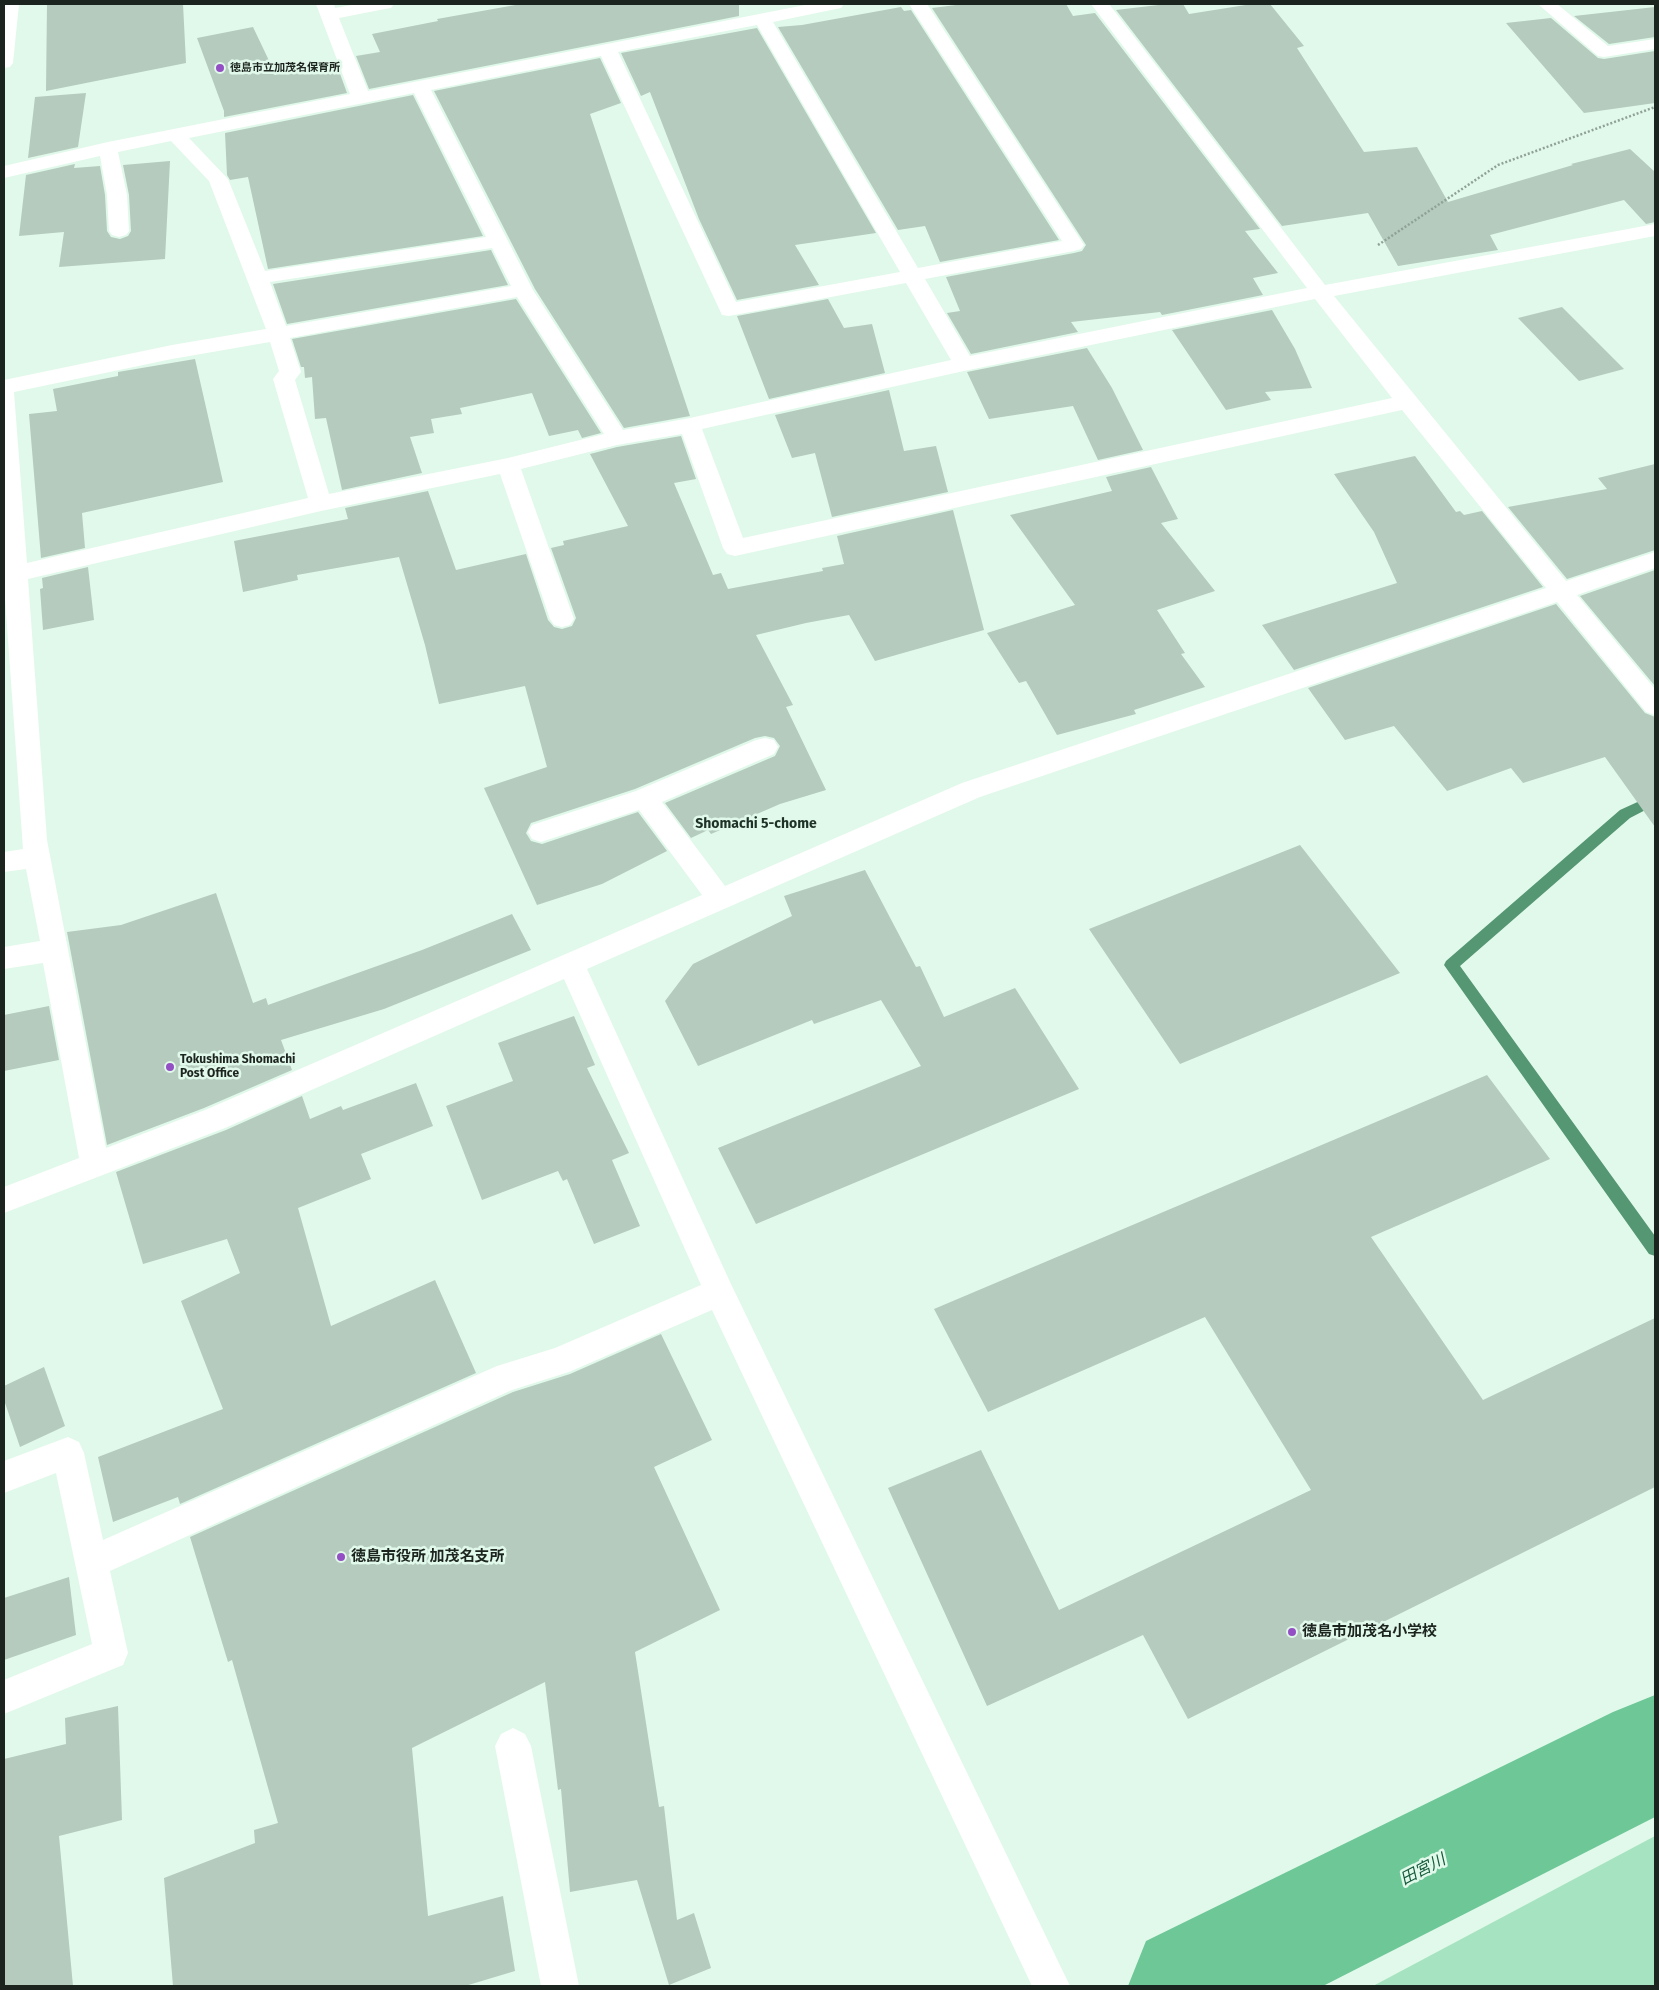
<!DOCTYPE html>
<html>
<head>
<meta charset="utf-8">
<style>
	body { margin:0 }
	#map { position:relative; width:1659px; height:1990px; overflow:hidden; background:#e1f9ea; font-family:"Fira Sans",sans-serif }
	canvas { display:block }
	.frame { position:absolute; inset:0; border:5px solid #1c241f; pointer-events:none }
</style>
</head>
<body>
<div id="map">
<canvas width="1659" height="1990"></canvas>
<div class="frame"></div>
</div>
<script>
const ctx = document.querySelector('canvas').getContext('2d');
ctx.lineJoin = 'round';
function paint(path, color) {
  ctx.fillStyle = color;
  ctx.fill(path, 'evenodd');
}
function strokePath(path, color, width, dash) {
  ctx.strokeStyle = color;
  ctx.lineWidth = width;
  ctx.lineCap = dash ? 'butt' : 'round';
  ctx.setLineDash(dash || []);
  ctx.stroke(path);
}
function label(font, color, halo, rows, align = 'center') {
  ctx.font = font + ' "Fira Sans","Noto Sans JP",sans-serif';
  ctx.lineWidth = 5;
  ctx.setLineDash([]);
  ctx.textBaseline = 'middle';
  ctx.strokeStyle = halo;
  ctx.fillStyle = color;
  for (const [text, x, y, turn = 0] of rows) {
    ctx.save();
    ctx.translate(x, y);
    ctx.rotate((+turn || 0) * Math.PI / 180);
    ctx.textAlign = isNaN(turn) ? turn : align;
    if (halo) ctx.strokeText(text, 0, 0);
    ctx.fillText(text, 0, 0);
    ctx.restore();
  }
}
const green = new Path2D(`
	M 1655,1836 L 1655,1986 L 1373,1986 Z`);
const stream = new Path2D(`
	M 1655,794 L 1655,805 L 1630,818 L 1460,966 L 1655,1236 L 1655,1256 L 1649,1254 L 1444,965 L 1446,961 L 1620,810 Z`);
const river = new Path2D(`
	M 1655,1695 L 1655,1817 L 1323,1986 L 1128,1986 L 1146,1941 L 1613,1712 Z`);
const building = new Path2D(`
	M 47,4 L 183,4 L 186,63 L 46,91 Z
	M 521,4 L 739,4 L 739,16 L 369,89 L 356,56 L 380,52 L 372,34 L 438,21 L 437,19 Z
	M 964,4 L 1066,4 L 1073,16 L 1095,13 L 1260,229 L 1245,231 L 1278,273 L 1253,278 L 1263,295 L 1162,315 L 1160,312 L 1071,322 L 1078,332 L 971,354 L 947,313 L 960,311 L 946,277 L 1074,253 L 1082,251 L 1086,245 L 932,8 Z
	M 1167,4 L 1183,4 L 1189,14 L 1252,4 L 1270,4 L 1304,46 L 1297,48 L 1364,152 L 1417,147 L 1448,202 L 1573,165 L 1571,164 L 1630,149 L 1655,172 L 1655,222 L 1646,224 L 1624,200 L 1490,235 L 1498,250 L 1398,266 L 1368,213 L 1282,226 L 1116,10 Z
	M 901,7 L 904,11 L 911,10 L 1059,240 L 940,262 L 925,226 L 898,230 L 778,27 L 802,25 Z
	M 1655,7 L 1655,37 L 1609,44 L 1574,16 Z
	M 1551,18 L 1598,58 L 1604,59 L 1655,51 L 1655,103 L 1584,113 L 1506,23 Z
	M 253,27 L 273,69 L 335,60 L 347,93 L 224,117 L 224,111 L 197,38 Z
	M 757,28 L 876,233 L 795,245 L 819,285 L 737,300 L 699,219 L 650,92 L 641,96 L 621,53 Z
	M 600,58 L 621,103 L 590,114 L 690,416 L 624,428 L 535,289 L 434,91 Z
	M 86,93 L 78,147 L 28,158 L 35,97 Z
	M 413,95 L 483,236 L 268,269 L 248,177 L 230,180 L 227,175 L 225,133 Z
	M 170,161 L 165,259 L 59,267 L 64,232 L 19,236 L 26,175 L 75,164 L 74,168 L 100,166 L 105,195 L 107,231 L 111,237 L 120,239 L 128,236 L 131,231 L 129,195 L 123,165 Z
	M 491,250 L 508,285 L 287,324 L 273,284 Z
	M 516,299 L 601,433 L 582,438 L 578,430 L 549,436 L 532,393 L 460,408 L 462,414 L 431,419 L 434,433 L 410,437 L 422,473 L 342,490 L 326,418 L 315,419 L 312,377 L 305,378 L 304,367 L 301,367 L 292,339 Z
	M 828,299 L 844,328 L 872,324 L 885,373 L 769,399 L 737,316 Z
	M 1562,307 L 1624,369 L 1579,381 L 1518,318 Z
	M 1272,310 L 1295,349 L 1312,388 L 1265,392 L 1271,400 L 1226,410 L 1172,330 Z
	M 1087,348 L 1112,388 L 1143,450 L 1098,460 L 1073,406 L 989,419 L 967,372 Z
	M 195,359 L 223,482 L 82,513 L 85,548 L 41,558 L 29,414 L 57,411 L 53,389 L 118,376 L 118,372 Z
	M 889,390 L 904,451 L 936,446 L 948,492 L 832,517 L 815,453 L 792,458 L 775,415 Z
	M 681,436 L 696,479 L 674,483 L 713,575 L 721,573 L 728,589 L 823,571 L 822,568 L 844,564 L 837,536 L 953,510 L 984,630 L 875,661 L 849,615 L 806,623 L 756,635 L 793,705 L 786,707 L 826,790 L 780,804 L 711,834 L 708,830 L 691,838 L 665,803 L 775,756 L 780,746 L 774,738 L 765,736 L 755,738 L 635,789 L 531,823 L 526,833 L 531,841 L 542,844 L 638,812 L 667,851 L 602,884 L 537,905 L 484,788 L 547,767 L 525,686 L 439,704 L 425,645 L 399,557 L 297,575 L 298,580 L 243,592 L 234,541 L 348,519 L 345,508 L 428,491 L 456,570 L 526,554 L 548,620 L 554,627 L 562,629 L 572,626 L 576,618 L 551,548 L 564,545 L 563,541 L 628,526 L 590,454 L 617,447 Z
	M 1415,456 L 1456,512 L 1460,511 L 1464,515 L 1482,511 L 1543,587 L 1294,670 L 1262,625 L 1397,583 L 1374,532 L 1334,474 Z
	M 1655,464 L 1655,550 L 1567,579 L 1508,507 L 1607,489 L 1598,478 Z
	M 1151,467 L 1178,519 L 1161,523 L 1215,591 L 1157,610 L 1185,653 L 1181,654 L 1205,687 L 1134,710 L 1136,714 L 1057,735 L 1026,681 L 1019,683 L 987,633 L 1075,605 L 1010,515 L 1112,491 L 1106,477 Z
	M 88,567 L 94,620 L 43,630 L 40,589 L 43,588 L 42,578 Z
	M 1655,570 L 1655,686 L 1580,596 Z
	M 1556,604 L 1645,713 L 1655,717 L 1655,827 L 1605,757 L 1523,783 L 1511,768 L 1447,791 L 1394,726 L 1345,740 L 1308,688 Z
	M 1300,845 L 1400,973 L 1180,1064 L 1089,929 Z
	M 865,870 L 916,967 L 920,966 L 944,1017 L 1015,988 L 1079,1089 L 756,1224 L 718,1148 L 921,1066 L 881,1000 L 814,1024 L 812,1020 L 698,1066 L 665,1001 L 693,964 L 792,916 L 784,896 Z
	M 216,893 L 253,1003 L 266,998 L 268,1005 L 422,950 L 512,914 L 531,950 L 384,1009 L 281,1040 L 292,1070 L 204,1108 L 107,1145 L 67,932 L 121,925 Z
	M 49,1006 L 59,1060 L 4,1071 L 4,1015 Z
	M 574,1016 L 595,1065 L 587,1068 L 629,1153 L 612,1160 L 640,1226 L 594,1244 L 567,1179 L 563,1181 L 558,1171 L 482,1200 L 446,1106 L 513,1081 L 498,1043 Z
	M 1487,1075 L 1550,1159 L 1371,1237 L 1483,1400 L 1655,1318 L 1655,1487 L 1188,1719 L 1143,1635 L 987,1706 L 888,1488 L 981,1450 L 1059,1610 L 1311,1490 L 1205,1317 L 988,1412 L 934,1309 Z
	M 416,1083 L 433,1126 L 361,1154 L 371,1179 L 298,1208 L 331,1326 L 435,1280 L 476,1373 L 180,1504 L 178,1497 L 113,1522 L 98,1457 L 223,1409 L 181,1301 L 240,1273 L 227,1239 L 143,1264 L 116,1172 L 226,1130 L 302,1096 L 310,1119 L 341,1106 L 343,1110 Z
	M 661,1334 L 712,1440 L 654,1467 L 720,1610 L 635,1652 L 659,1807 L 664,1806 L 677,1920 L 694,1913 L 711,1968 L 669,1985 L 637,1880 L 570,1892 L 561,1789 L 558,1790 L 545,1682 L 412,1748 L 428,1916 L 503,1896 L 515,1971 L 465,1986 L 173,1986 L 164,1878 L 255,1843 L 254,1830 L 278,1823 L 232,1660 L 228,1662 L 190,1537 L 513,1392 L 570,1374 Z
	M 44,1367 L 65,1426 L 20,1447 L 4,1400 L 4,1386 Z
	M 69,1577 L 76,1635 L 4,1660 L 4,1598 Z
	M 118,1706 L 122,1820 L 59,1836 L 73,1986 L 4,1986 L 4,1759 L 66,1744 L 65,1718 Z`);
const path = new Path2D(`
	M 1378,245 L 1498,165 L 1655,107`);
const minor = new Path2D(`
	M 4,4 L 19,4 L 13,63 L 10,67 L 4,68 Z
	M 316,4 L 334,4 L 335,8 L 357,4 L 394,4 L 391,8 L 385,9 L 339,18 L 368,91 L 810,4 L 844,4 L 841,8 L 773,22 L 918,268 L 1062,241 L 909,4 L 927,4 L 1084,245 L 1081,249 L 1074,251 L 925,279 L 970,356 L 1307,288 L 1091,4 L 1109,4 L 1325,285 L 1655,224 L 1655,236 L 1334,296 L 1566,581 L 1655,552 L 1655,568 L 1577,595 L 1655,689 L 1655,715 L 1646,712 L 1557,602 L 980,797 L 587,969 L 730,1282 L 1070,1986 L 1032,1986 L 712,1310 L 569,1372 L 512,1390 L 110,1571 L 128,1653 L 123,1665 L 4,1714 L 4,1680 L 92,1644 L 56,1473 L 4,1493 L 4,1461 L 68,1437 L 79,1442 L 84,1453 L 103,1540 L 497,1366 L 555,1348 L 701,1285 L 564,979 L 225,1128 L 4,1213 L 4,1187 L 79,1158 L 43,963 L 4,969 L 4,947 L 40,941 L 26,869 L 4,872 L 4,852 L 23,849 L 4,584 L 4,380 L 172,345 L 266,329 L 209,181 L 171,141 L 118,152 L 127,195 L 129,231 L 126,235 L 119,237 L 112,235 L 109,231 L 107,195 L 100,156 L 4,178 L 4,166 L 108,142 L 350,94 ZM 757,25 L 900,272 L 736,302 L 618,52 ZM 601,56 L 722,315 L 729,316 L 906,283 L 951,360 L 690,418 L 623,430 L 533,290 L 431,90 ZM 414,93 L 486,237 L 265,271 L 228,179 L 189,138 ZM 492,248 L 511,286 L 286,326 L 270,282 ZM 517,297 L 604,434 L 508,458 L 329,494 L 295,380 L 301,372 L 290,338 ZM 1315,299 L 1392,398 L 743,538 L 702,429 L 964,371 ZM 270,342 L 279,371 L 273,379 L 308,498 L 27,563 L 14,392 L 172,359 ZM 1402,410 L 1546,588 L 962,783 L 725,886 L 662,802 L 774,754 L 778,747 L 774,740 L 765,738 L 756,740 L 636,791 L 532,825 L 528,832 L 532,839 L 541,842 L 639,810 L 702,895 L 205,1110 L 106,1148 L 47,840 L 28,579 L 321,511 L 500,474 L 550,619 L 554,625 L 562,627 L 570,625 L 574,619 L 521,469 L 617,445 L 682,434 L 723,548 L 727,554 L 735,556 Z
	M 1538,4 L 1557,4 L 1608,46 L 1655,39 L 1655,49 L 1604,57 L 1598,56 Z
	M 513,1728 L 525,1734 L 531,1746 L 579,1986 L 541,1986 L 495,1746 L 501,1734 Z`);
const markers = [
	[220,68,5,"#934fc3"],
	[170,1067,5,"#934fc3"],
	[341,1557,5,"#934fc3"],
	[1292,1632,5,"#934fc3"]
];
const farPoinames = [
	["徳島市立加茂名保育所",230,68]
];
const poiNames = [
	["Tokushima Shomachi",180,1060],
	["Post Office",180,1074]
];
const neighbourhoodNames = [
	["Shomachi 5-chome",756,824]
];
const nearPoinames = [
	["徳島市役所 加茂名支所",351,1557],
	["徳島市加茂名小学校",1302,1632]
];
const nearWaternames = [
	["田宮川",1423,1870,-27]
];
paint(green, '#a6e3c0');
paint(stream, '#559673');
paint(river, '#6dc797');
paint(building, '#b4cbbd');
strokePath(path, '#90a196', 2.5, [2, 2]);
paint(minor, '#fff');
for (const [x, y, r, color] of markers) {
  const dot = new Path2D();
  dot.arc(x, y, r, 0, 2 * Math.PI);
  ctx.fillStyle = color;
  ctx.fill(dot);
  strokePath(dot, '#e1f9ea', 2);
}
label('bold 11px', '#1c241f', '#e1f9ea', farPoinames, 'left');
label('bold 12px', '#1c241f', '#e1f9ea', poiNames, 'left');
label('bold 14px', '#1f3227', '#e1f9ea', neighbourhoodNames);
label('bold 15px', '#1c241f', '#e1f9ea', nearPoinames, 'left');
label('italic 16px', '#135839', '#e1f9ea', nearWaternames);
</script>
</body>
</html>
